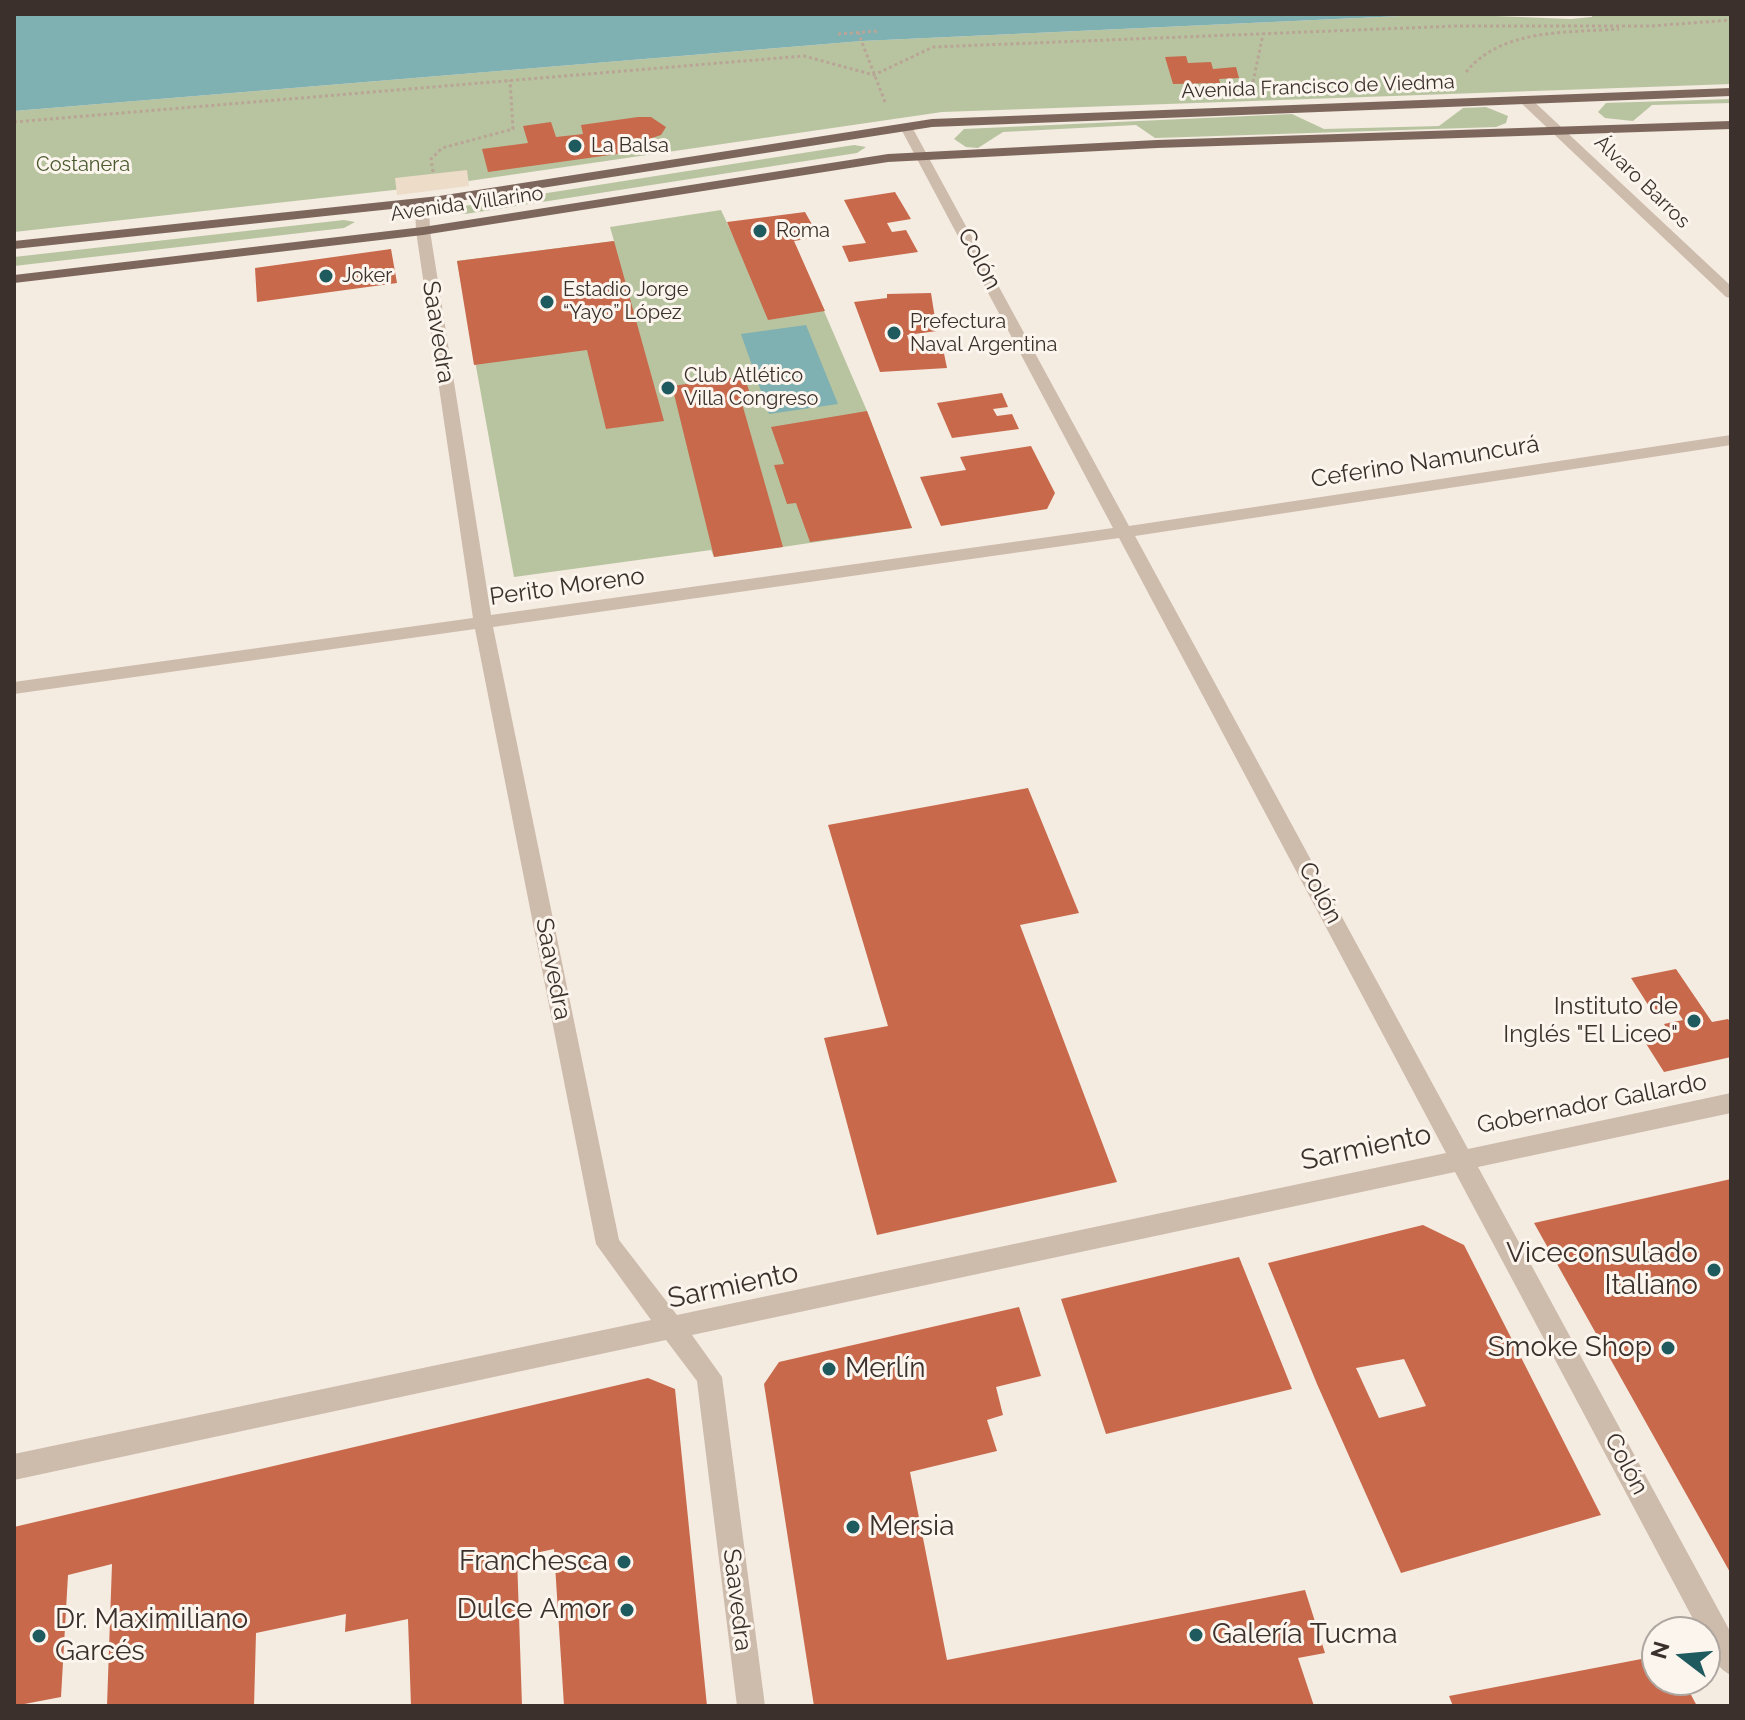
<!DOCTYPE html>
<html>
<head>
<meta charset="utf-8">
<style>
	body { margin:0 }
	#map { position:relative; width:1745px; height:1720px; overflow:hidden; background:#f4ebe1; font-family:Raleway,sans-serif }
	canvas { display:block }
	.frame { position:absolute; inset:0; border:16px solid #3b302b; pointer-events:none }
	.north { position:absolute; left:1641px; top:1616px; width:80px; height:80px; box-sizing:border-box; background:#fbf5ee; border:2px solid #aea6a0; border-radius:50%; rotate:286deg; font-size:22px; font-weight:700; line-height:32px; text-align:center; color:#3b302b }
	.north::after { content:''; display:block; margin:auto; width:28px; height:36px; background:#1f5a5e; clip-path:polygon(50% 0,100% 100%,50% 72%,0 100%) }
</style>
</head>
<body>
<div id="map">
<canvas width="1745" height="1720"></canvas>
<div class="frame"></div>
<div class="north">N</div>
</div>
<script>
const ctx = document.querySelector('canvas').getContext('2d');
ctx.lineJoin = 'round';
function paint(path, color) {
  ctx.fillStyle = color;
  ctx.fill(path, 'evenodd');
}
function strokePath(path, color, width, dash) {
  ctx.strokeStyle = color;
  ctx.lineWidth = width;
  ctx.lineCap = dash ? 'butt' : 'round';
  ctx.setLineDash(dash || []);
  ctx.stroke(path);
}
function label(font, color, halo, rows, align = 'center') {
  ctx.font = font + ' Raleway,sans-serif';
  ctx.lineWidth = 6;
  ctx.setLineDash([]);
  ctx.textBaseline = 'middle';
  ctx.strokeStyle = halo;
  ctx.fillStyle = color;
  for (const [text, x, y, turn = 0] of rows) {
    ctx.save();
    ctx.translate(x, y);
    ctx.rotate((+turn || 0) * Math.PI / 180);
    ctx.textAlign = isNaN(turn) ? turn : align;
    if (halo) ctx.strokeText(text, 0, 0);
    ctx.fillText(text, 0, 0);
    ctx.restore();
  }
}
const green = new Path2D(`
	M 1444,14 L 1571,19 L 1592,17 L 1593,14 L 1731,14 L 1731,84 L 942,112 L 448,184 L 14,232 L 14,111 L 862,41 Z
	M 1731,99 L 1731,103 L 1652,105 L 1633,121 L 1605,118 L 1598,112 L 1606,103 Z
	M 1486,107 L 1508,116 L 1506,123 L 1496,127 L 1155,138 L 1136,125 L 1003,132 L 978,148 L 966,147 L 954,139 L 964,129 L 1292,114 L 1324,129 L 1439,126 L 1463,108 Z
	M 854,145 L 866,147 L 857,153 L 465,214 L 454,212 L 464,206 Z
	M 721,210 L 742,255 L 796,246 L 867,411 L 912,528 L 714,557 L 711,550 L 514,577 L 457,261 L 614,241 L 610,227 Z
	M 344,220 L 355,222 L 344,228 L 14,266 L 14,257 Z`);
const plaza = new Path2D(`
	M 467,170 L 469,186 L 397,195 L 395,178 Z`);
const water = new Path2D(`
	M 14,14 L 1444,14 L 862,41 L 14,111 Z
	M 806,325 L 838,404 L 769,414 L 741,334 Z`);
const building = new Path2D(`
	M 1186,56 L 1188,63 L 1211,62 L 1213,69 L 1236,67 L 1239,78 L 1219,79 L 1220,83 L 1173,84 L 1165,57 Z
	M 638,117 L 651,117 L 666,127 L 661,135 L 643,141 L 646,150 L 488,172 L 482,149 L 528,143 L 523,126 L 551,122 L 556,137 L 583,134 L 581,125 Z
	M 895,192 L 911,219 L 887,223 L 892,232 L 906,230 L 918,252 L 849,262 L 842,246 L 866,243 L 844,200 Z
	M 805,212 L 819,237 L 794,241 L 825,311 L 768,320 L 727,222 Z
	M 614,241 L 664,421 L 606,429 L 587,350 L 474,365 L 457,261 Z
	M 391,249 L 397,283 L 257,302 L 255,268 Z
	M 931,293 L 937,331 L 907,335 L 910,343 L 941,339 L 947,368 L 880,372 L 854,302 L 887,298 L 887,294 Z
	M 744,376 L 752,399 L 741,400 L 783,547 L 714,557 L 672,386 Z
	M 1002,393 L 1008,407 L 993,409 L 997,416 L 1012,414 L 1019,429 L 952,438 L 937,403 Z
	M 867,411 L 912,528 L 810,542 L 796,503 L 787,504 L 774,465 L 784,464 L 771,427 Z
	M 1031,446 L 1055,493 L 1047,509 L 941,526 L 920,477 L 966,470 L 960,457 Z
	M 1028,788 L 1079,913 L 1020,925 L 1117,1182 L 877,1235 L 824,1038 L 888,1026 L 828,825 Z
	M 1676,969 L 1712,1022 L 1728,1019 L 1731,1023 L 1731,1057 L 1664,1072 L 1645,1042 L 1672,1037 L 1664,1024 L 1683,1020 L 1674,1006 L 1652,1011 L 1631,978 Z
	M 1731,1179 L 1731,1574 L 1534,1223 Z
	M 1423,1225 L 1464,1245 L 1601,1515 L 1401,1573 L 1317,1384 L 1268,1263 ZM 1404,1359 L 1426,1406 L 1379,1418 L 1356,1368 Z
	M 1239,1257 L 1292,1389 L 1106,1434 L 1061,1299 Z
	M 1019,1307 L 1041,1376 L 996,1387 L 1003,1415 L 987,1420 L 997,1451 L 910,1472 L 947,1660 L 1305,1590 L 1325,1653 L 1298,1658 L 1314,1706 L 814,1706 L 764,1384 L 779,1362 Z
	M 648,1378 L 675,1389 L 707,1706 L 564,1706 L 554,1549 L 517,1557 L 522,1706 L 411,1706 L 408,1619 L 345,1632 L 346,1614 L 256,1633 L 254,1706 L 107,1706 L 112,1564 L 68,1575 L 61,1697 L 14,1706 L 14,1527 Z
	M 1657,1656 L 1657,1680 L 1683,1680 L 1697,1706 L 1453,1706 L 1449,1696 Z`);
const path = new Path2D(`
	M 858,32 L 885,102
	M 838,34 L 879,31
	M 1466,72 C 1502,28 1567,33 1619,29
	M 1253,82 L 1263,34
	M 14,122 L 804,56 L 874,75 L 933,47 L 1456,26 L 1651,26 L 1731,20
	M 433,172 L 431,159 L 442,148 L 513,129 L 510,80`);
const minor = new Path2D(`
	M 1520,96 L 1528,96 L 1731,286 L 1731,298 L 1726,297 L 1520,102 Z
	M 906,123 L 912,127 L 1129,526 L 1731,435 L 1731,445 L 1135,536 L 1468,1149 L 1731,1093 L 1731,1113 L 1478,1167 L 1731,1633 L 1731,1675 C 1717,1669 1705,1648 1705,1632 L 1700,1632 L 1455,1172 L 692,1335 L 722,1377 L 765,1706 L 737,1706 L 697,1381 L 666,1340 L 14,1480 L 14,1454 L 651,1320 L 596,1244 L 475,629 L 14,694 L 14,682 L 473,618 L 416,231 L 415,202 L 422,198 L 429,202 L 430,231 L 491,615 L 1113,528 L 900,127 ZM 1119,538 L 1446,1153 L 677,1315 L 619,1240 L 493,627 Z`);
const major = new Path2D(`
	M 1731,88 L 1731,96 L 932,127 L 439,204 L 14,249 L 14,241 L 439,196 L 932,119 Z
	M 1731,121 L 1731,129 L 1157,148 L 888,162 L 423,235 L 14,283 L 14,275 L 423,227 L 888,154 L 1157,140 Z`);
const markers = [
	[575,146,8,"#1f5a5e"],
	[760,231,8,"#1f5a5e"],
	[326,276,8,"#1f5a5e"],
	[547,302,8,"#1f5a5e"],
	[894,333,8,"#1f5a5e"],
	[668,388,8,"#1f5a5e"],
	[1694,1021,8,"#1f5a5e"],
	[1714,1270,8,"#1f5a5e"],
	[1668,1348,8,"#1f5a5e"],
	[829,1369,8,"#1f5a5e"],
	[853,1527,8,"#1f5a5e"],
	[624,1562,8,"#1f5a5e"],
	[627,1610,8,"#1f5a5e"],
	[1196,1635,8,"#1f5a5e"],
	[39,1636,8,"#1f5a5e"]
];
const farStreetnames = [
	["Avenida Francisco de Viedma",1318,87,-2],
	["Álvaro Barros",1642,182,44],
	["Avenida Villarino",467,204,-8]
];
const farPoinames = [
	["La Balsa",591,146],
	["Roma",776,231],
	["Joker",342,276],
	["Estadio Jorge",563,290],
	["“Yayo” López",563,313],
	["Prefectura",910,322],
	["Naval Argentina",910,345],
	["Club Atlético",684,376],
	["Villa Congreso",684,399]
];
const farParknames = [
	["Costanera",83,165]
];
const streetNames = [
	["Colón",979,259,62],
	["Saavedra",438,332,81],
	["Ceferino Namuncurá",1425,462,-9],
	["Perito Moreno",567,587,-8],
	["Colón",1320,893,62],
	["Saavedra",553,969,79],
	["Gobernador Gallardo",1592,1104,-11],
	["Colón",1626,1464,62],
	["Saavedra",737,1600,83]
];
const poiNames = [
	["Instituto de",1678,1007],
	["Inglés \"El Liceo\"",1678,1035]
];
const nearStreetnames = [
	["Sarmiento",1366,1148,-12],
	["Sarmiento",733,1286,-12]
];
const nearPoinames = [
	["Viceconsulado",1698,1254],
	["Italiano",1698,1286],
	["Smoke Shop",1652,1348],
	["Merlín",845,1369,"left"],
	["Mersia",869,1527,"left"],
	["Franchesca",608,1562],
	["Dulce Amor",611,1610],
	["Dr. Maximiliano",55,1620,"left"],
	["Garcés",55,1652,"left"],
	["Galería Tucma",1212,1635,"left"]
];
paint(green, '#b8c4a0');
paint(plaza, '#ecdcc8');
paint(water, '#7fb0b2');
paint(building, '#c8694b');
strokePath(path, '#b9a596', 3, [3, 3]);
paint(minor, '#cdbbac');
paint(major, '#7d675c');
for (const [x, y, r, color] of markers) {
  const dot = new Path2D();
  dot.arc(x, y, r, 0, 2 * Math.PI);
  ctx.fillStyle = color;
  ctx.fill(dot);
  strokePath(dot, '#fbf5ee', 3);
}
label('20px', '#3b302b', '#fbf5ee', farStreetnames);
label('20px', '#3b302b', '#fbf5ee', farPoinames, 'left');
label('20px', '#4a5a2e', '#fbf5ee', farParknames);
label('24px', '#3b302b', '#fbf5ee', streetNames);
label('24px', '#3b302b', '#fbf5ee', poiNames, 'right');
label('28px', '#3b302b', '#fbf5ee', nearStreetnames);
label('28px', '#3b302b', '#fbf5ee', nearPoinames, 'right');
</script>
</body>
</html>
